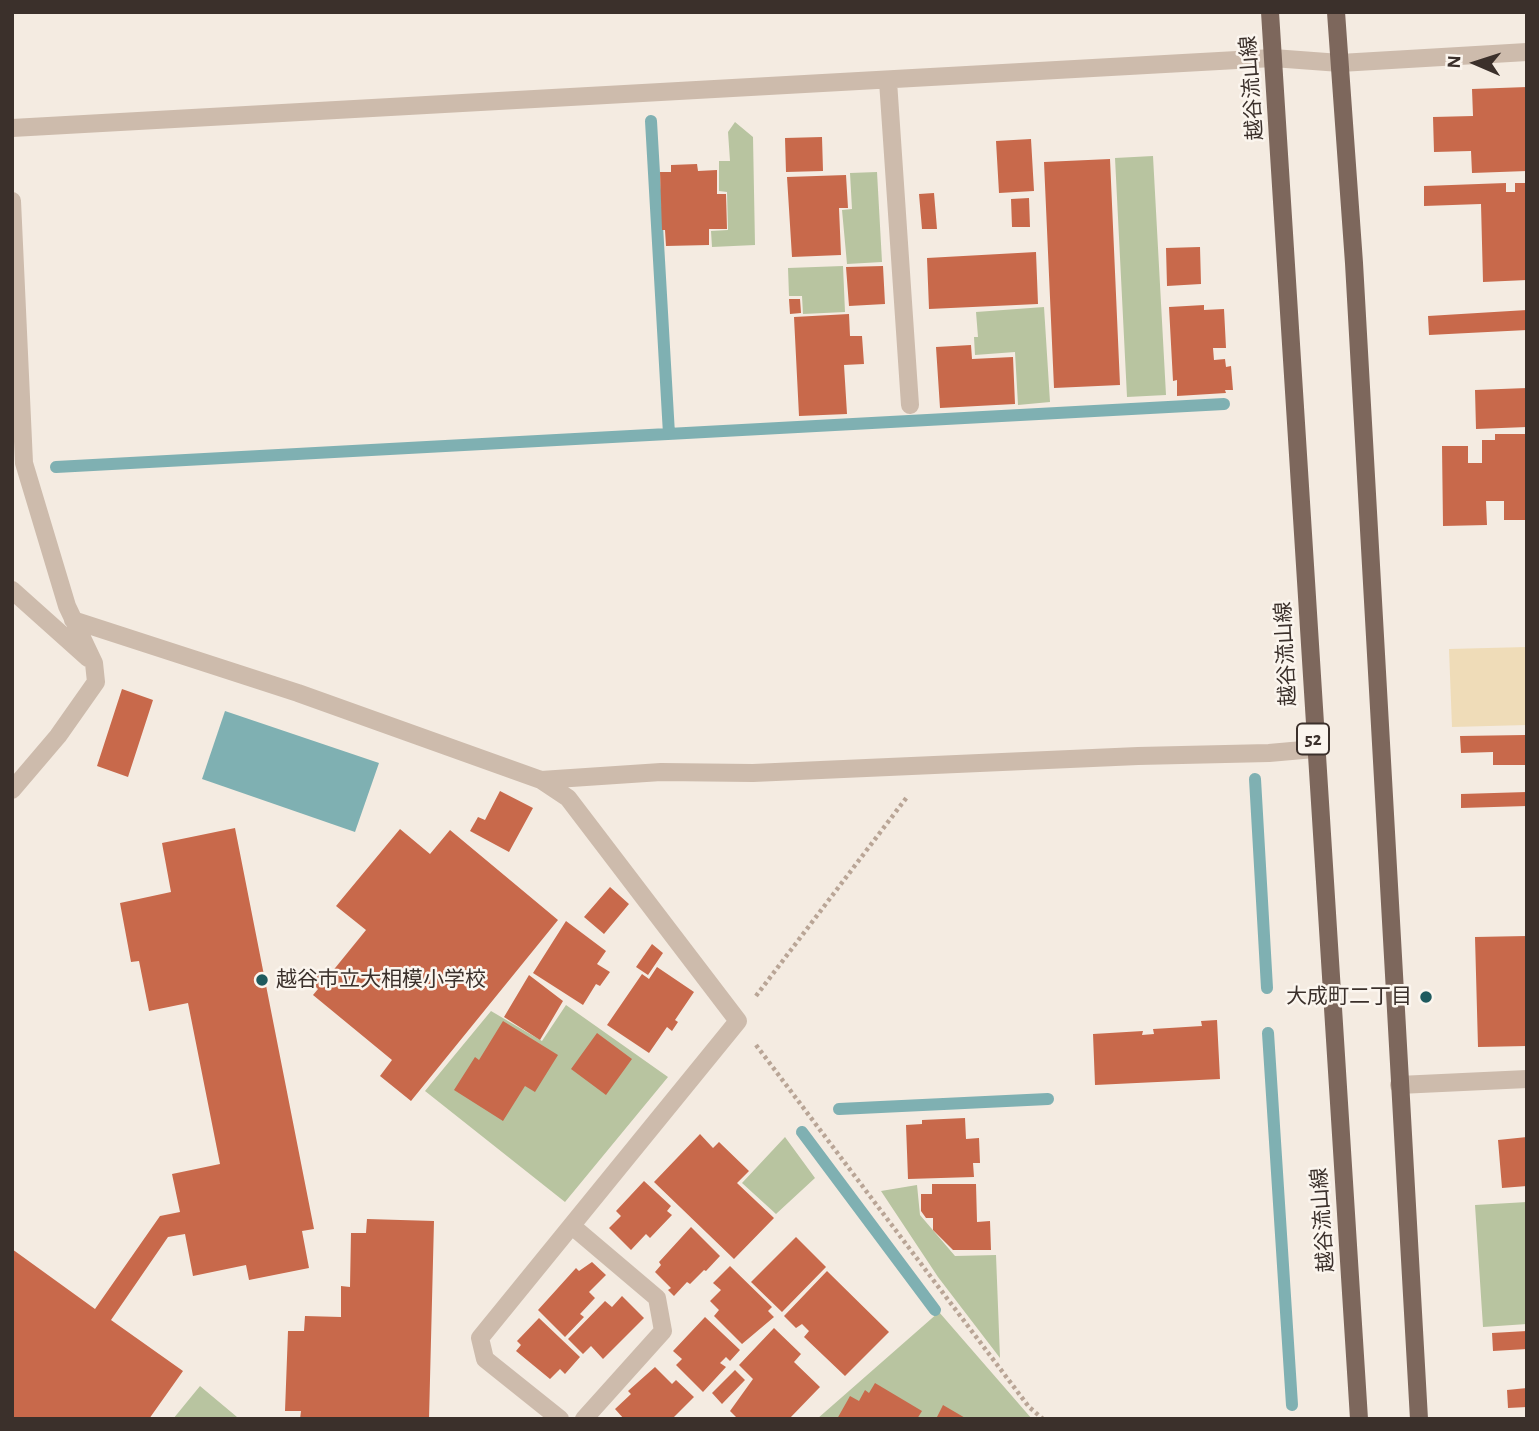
<!DOCTYPE html>
<html>
<head>
<meta charset="utf-8">
<style>
	body { margin:0 }
	#map { position:relative; width:1539px; height:1431px; overflow:hidden; background:#f4ebe1; font-family:"Alegreya Sans",sans-serif }
	canvas { display:block }
	.frame { position:absolute; inset:0; border:14px solid #3b302b; pointer-events:none }
	.north { position:absolute; left:1441px; top:28px; width:70px; height:70px; -webkit-text-stroke:5px #fbf5ee; paint-order:stroke; rotate:273deg; font-size:19px; font-weight:700; line-height:28px; text-align:center; color:#3b302b }
	.north::after { content:''; display:block; margin:auto; width:24px; height:32px; background:#3b302b; clip-path:polygon(50% 0,100% 100%,50% 72%,0 100%) }
</style>
</head>
<body>
<div id="map">
<canvas width="1539" height="1431"></canvas>
<div class="frame"></div>
<div class="north">N</div>
</div>
<script>
const ctx = document.querySelector('canvas').getContext('2d');
ctx.lineJoin = 'round';
function paint(path, color) {
  ctx.fillStyle = color;
  ctx.fill(path, 'evenodd');
}
function strokePath(path, color, width, dash) {
  ctx.strokeStyle = color;
  ctx.lineWidth = width;
  ctx.lineCap = dash ? 'butt' : 'round';
  ctx.setLineDash(dash || []);
  ctx.stroke(path);
}
function label(font, color, halo, rows, align = 'center') {
  ctx.font = font + ' "Alegreya Sans","Noto Sans JP",sans-serif';
  ctx.lineWidth = 5;
  ctx.setLineDash([]);
  ctx.textBaseline = 'middle';
  ctx.strokeStyle = halo;
  ctx.fillStyle = color;
  for (const [text, x, y, turn = 0] of rows) {
    ctx.save();
    ctx.translate(x, y);
    ctx.rotate((+turn || 0) * Math.PI / 180);
    ctx.textAlign = isNaN(turn) ? turn : align;
    if (halo) ctx.strokeText(text, 0, 0);
    ctx.fillText(text, 0, 0);
    ctx.restore();
  }
}
const green = new Path2D(`
	M 735,122 L 753,137 L 755,245 L 712,247 L 711,231 L 728,230 L 727,192 L 719,191 L 719,161 L 730,161 L 728,132 Z
	M 1153,156 L 1166,395 L 1127,397 L 1115,158 Z
	M 877,172 L 882,262 L 847,264 L 842,210 L 852,209 L 850,173 Z
	M 843,266 L 845,312 L 803,314 L 802,296 L 789,296 L 788,268 Z
	M 1044,307 L 1050,402 L 1018,405 L 1015,352 L 975,355 L 974,337 L 978,337 L 976,312 Z
	M 566,1005 L 668,1077 L 565,1202 L 425,1091 L 491,1011 L 542,1041 Z
	M 785,1137 L 815,1178 L 776,1214 L 742,1183 Z
	M 917,1185 L 920,1215 L 955,1256 L 996,1255 L 1000,1358 L 938,1277 L 881,1191 Z
	M 1527,1202 L 1527,1324 L 1483,1327 L 1475,1205 Z
	M 939,1312 L 1032,1419 L 817,1419 Z
	M 200,1386 L 237,1417 L 237,1419 L 173,1419 Z`);
const sand = new Path2D(`
	M 1527,647 L 1527,725 L 1452,727 L 1449,649 Z`);
const water = new Path2D(`
	M 225,711 L 379,763 L 355,832 L 202,779 Z`);
const stream = new Path2D(`
	M 651,121 L 669,434
	M 56,467 L 1224,404
	M 1255,779 L 1267,988
	M 1268,1033 L 1292,1405
	M 839,1109 L 1048,1099
	M 802,1132 L 935,1310`);
const building = new Path2D(`
	M 1527,87 L 1527,171 L 1472,173 L 1471,151 L 1434,152 L 1433,117 L 1473,116 L 1472,89 Z
	M 822,137 L 823,171 L 786,172 L 785,138 Z
	M 1031,139 L 1034,191 L 999,193 L 996,141 Z
	M 1110,159 L 1120,385 L 1054,388 L 1044,162 Z
	M 697,164 L 698,171 L 717,170 L 717,194 L 726,194 L 727,229 L 709,229 L 709,245 L 666,246 L 665,230 L 662,230 L 660,172 L 671,172 L 671,165 Z
	M 846,175 L 848,208 L 839,208 L 841,255 L 792,257 L 787,177 Z
	M 1506,183 L 1506,192 L 1515,192 L 1515,183 L 1527,183 L 1527,280 L 1483,282 L 1481,204 L 1424,206 L 1424,186 Z
	M 934,193 L 937,229 L 922,229 L 919,194 Z
	M 1029,198 L 1030,227 L 1012,227 L 1011,199 Z
	M 1200,247 L 1201,284 L 1167,286 L 1166,248 Z
	M 1036,252 L 1038,304 L 929,309 L 927,258 Z
	M 883,266 L 885,304 L 849,306 L 846,267 Z
	M 789,299 L 800,299 L 801,313 L 790,314 Z
	M 1204,305 L 1204,310 L 1224,309 L 1226,348 L 1213,348 L 1214,360 L 1225,359 L 1226,367 L 1231,366 L 1233,390 L 1225,390 L 1226,393 L 1177,396 L 1177,380 L 1173,381 L 1169,307 Z
	M 1527,310 L 1527,330 L 1429,335 L 1428,316 Z
	M 849,314 L 850,336 L 862,336 L 864,364 L 844,365 L 847,414 L 799,416 L 794,317 Z
	M 971,345 L 972,359 L 1013,357 L 1015,404 L 940,408 L 936,347 Z
	M 1527,388 L 1527,427 L 1476,429 L 1475,390 Z
	M 1495,434 L 1527,434 L 1527,520 L 1504,520 L 1504,501 L 1486,501 L 1487,525 L 1443,526 L 1442,446 L 1468,446 L 1468,463 L 1482,463 L 1482,440 L 1495,440 Z
	M 122,689 L 153,700 L 128,777 L 97,766 Z
	M 1525,735 L 1526,765 L 1493,765 L 1493,752 L 1461,753 L 1460,736 Z
	M 500,791 L 533,808 L 509,852 L 470,831 L 478,817 L 485,820 Z
	M 1527,792 L 1527,806 L 1461,808 L 1461,794 Z
	M 235,828 L 314,1229 L 302,1231 L 309,1268 L 249,1280 L 246,1265 L 193,1276 L 185,1234 L 168,1237 L 111,1320 L 183,1371 L 149,1419 L 12,1419 L 12,1249 L 95,1309 L 160,1216 L 180,1212 L 172,1174 L 220,1164 L 188,1003 L 149,1011 L 139,961 L 131,962 L 120,903 L 171,892 L 162,843 Z
	M 400,829 L 430,854 L 450,830 L 558,920 L 411,1101 L 380,1076 L 392,1060 L 313,995 L 318,989 L 312,983 L 321,972 L 327,978 L 366,930 L 336,906 Z
	M 610,887 L 629,904 L 604,934 L 584,917 Z
	M 566,921 L 606,951 L 597,964 L 610,972 L 600,986 L 596,984 L 583,1005 L 533,973 Z
	M 1527,936 L 1527,1046 L 1478,1047 L 1475,937 Z
	M 652,944 L 663,953 L 648,975 L 636,967 Z
	M 657,967 L 694,992 L 675,1020 L 678,1022 L 672,1031 L 667,1027 L 649,1053 L 607,1025 L 642,974 L 649,979 Z
	M 529,975 L 563,1001 L 540,1040 L 504,1017 Z
	M 1217,1020 L 1220,1079 L 1095,1085 L 1093,1034 L 1143,1031 L 1142,1035 L 1154,1034 L 1153,1029 L 1202,1026 L 1201,1021 Z
	M 503,1021 L 558,1055 L 535,1092 L 525,1086 L 503,1121 L 454,1090 L 475,1057 L 479,1060 Z
	M 597,1033 L 632,1059 L 606,1095 L 571,1069 Z
	M 965,1118 L 966,1139 L 979,1138 L 980,1163 L 973,1163 L 974,1177 L 908,1179 L 906,1125 L 922,1124 L 922,1120 Z
	M 700,1134 L 713,1148 L 719,1142 L 749,1171 L 737,1183 L 774,1218 L 734,1259 L 654,1182 Z
	M 1527,1137 L 1527,1186 L 1502,1188 L 1498,1140 Z
	M 644,1181 L 671,1206 L 667,1211 L 672,1215 L 650,1238 L 646,1234 L 631,1250 L 609,1228 L 621,1216 L 616,1211 Z
	M 932,1184 L 976,1184 L 977,1222 L 990,1221 L 991,1250 L 953,1250 L 933,1230 L 933,1218 L 926,1218 L 921,1211 L 921,1194 L 932,1194 Z
	M 367,1219 L 434,1221 L 429,1419 L 300,1419 L 301,1411 L 285,1411 L 288,1331 L 304,1331 L 305,1316 L 341,1317 L 341,1286 L 350,1287 L 351,1233 L 366,1233 Z
	M 691,1227 L 720,1256 L 706,1271 L 704,1270 L 690,1284 L 687,1282 L 674,1296 L 668,1290 L 671,1288 L 655,1272 L 661,1265 L 659,1262 Z
	M 796,1237 L 826,1267 L 782,1312 L 751,1282 Z
	M 592,1262 L 606,1275 L 589,1292 L 595,1298 L 580,1314 L 584,1317 L 565,1337 L 538,1310 L 576,1268 L 579,1271 Z
	M 730,1266 L 772,1307 L 768,1311 L 774,1317 L 742,1344 L 714,1316 L 719,1310 L 710,1301 L 721,1290 L 713,1283 Z
	M 827,1271 L 889,1332 L 845,1376 L 804,1337 L 809,1331 L 802,1324 L 796,1328 L 784,1316 Z
	M 622,1296 L 644,1318 L 603,1359 L 591,1346 L 583,1354 L 568,1339 L 605,1301 L 612,1307 Z
	M 705,1317 L 740,1350 L 730,1361 L 726,1357 L 720,1363 L 726,1367 L 703,1392 L 676,1365 L 682,1359 L 673,1351 Z
	M 539,1318 L 580,1357 L 565,1374 L 560,1369 L 550,1379 L 516,1351 L 521,1345 L 517,1341 Z
	M 774,1328 L 801,1354 L 794,1362 L 820,1387 L 789,1419 L 738,1419 L 730,1411 L 753,1379 L 739,1365 Z
	M 1527,1331 L 1527,1349 L 1493,1351 L 1492,1333 Z
	M 655,1367 L 672,1384 L 676,1380 L 694,1397 L 672,1419 L 624,1419 L 615,1409 L 631,1394 L 628,1391 Z
	M 735,1370 L 745,1380 L 722,1404 L 712,1393 Z
	M 875,1383 L 922,1411 L 917,1419 L 837,1419 L 850,1396 L 859,1401 L 865,1390 L 869,1393 Z
	M 1527,1388 L 1527,1407 L 1508,1408 L 1507,1390 Z
	M 943,1405 L 967,1419 L 936,1419 Z`);
const path = new Path2D(`
	M 756,996 L 907,797
	M 756,1045 L 1029,1407 L 1043,1419`);
const minor = new Path2D(`
	M 888,81 L 910,405
	M 12,128 L 1273,58 L 1340,63 L 1527,52
	M 12,201 L 24,463 L 67,606 L 94,663 L 96,682 L 58,736 L 12,790
	M 12,590 L 88,658
	M 73,620 L 298,693 L 541,780 L 568,798 L 738,1021 L 480,1338 L 485,1359 L 560,1419
	M 541,780 L 661,772 L 753,773 L 1138,756 L 1269,753 L 1314,749
	M 1399,1085 L 1527,1079
	M 572,1226 L 657,1298 L 663,1331 L 584,1419`);
const major = new Path2D(`
	M 1270,12 L 1359,1419
	M 1336,12 L 1354,263 L 1419,1419`);
const markers = [
	[262,980,7,"#1f5a5e"],
	[1426,997,7,"#1f5a5e"]
];
const shields = [
	[1313,739,32]
];
const shieldNames = [
	["52",1313,739]
];
const streetNames = [
	["越谷流山線",1252,88,-94],
	["越谷流山線",1286,654,-93],
	["越谷流山線",1323,1220,-94]
];
const poiNames = [
	["越谷市立大相模小学校",276,980],
	["大成町二丁目",1412,997,"right"]
];
paint(green, '#b8c4a0');
paint(sand, '#efdcb8');
paint(water, '#7fb0b2');
strokePath(stream, '#7fb0b2', 12);
paint(building, '#c8694b');
strokePath(path, '#b9a596', 4.5, [3.5, 3.5]);
strokePath(minor, '#cdbbac', 18);
strokePath(major, '#7d675c', 18);
for (const [x, y, r, color] of markers) {
  const dot = new Path2D();
  dot.arc(x, y, r, 0, 2 * Math.PI);
  ctx.fillStyle = color;
  ctx.fill(dot);
  strokePath(dot, '#fbf5ee', 2.5);
}
for (const [x, y, w] of shields) {
  const box = new Path2D();
  box.roundRect(x - w / 2, y - 15.5, w, 31, 5);
  ctx.fillStyle = '#fbf5ee';
  ctx.fill(box);
  strokePath(box, '#3b302b', 2);
}
label('bold 19px', '#3b302b', null, shieldNames);
label('21px', '#3b302b', '#fbf5ee', streetNames);
label('21px', '#3b302b', '#fbf5ee', poiNames, 'left');
</script>
</body>
</html>
